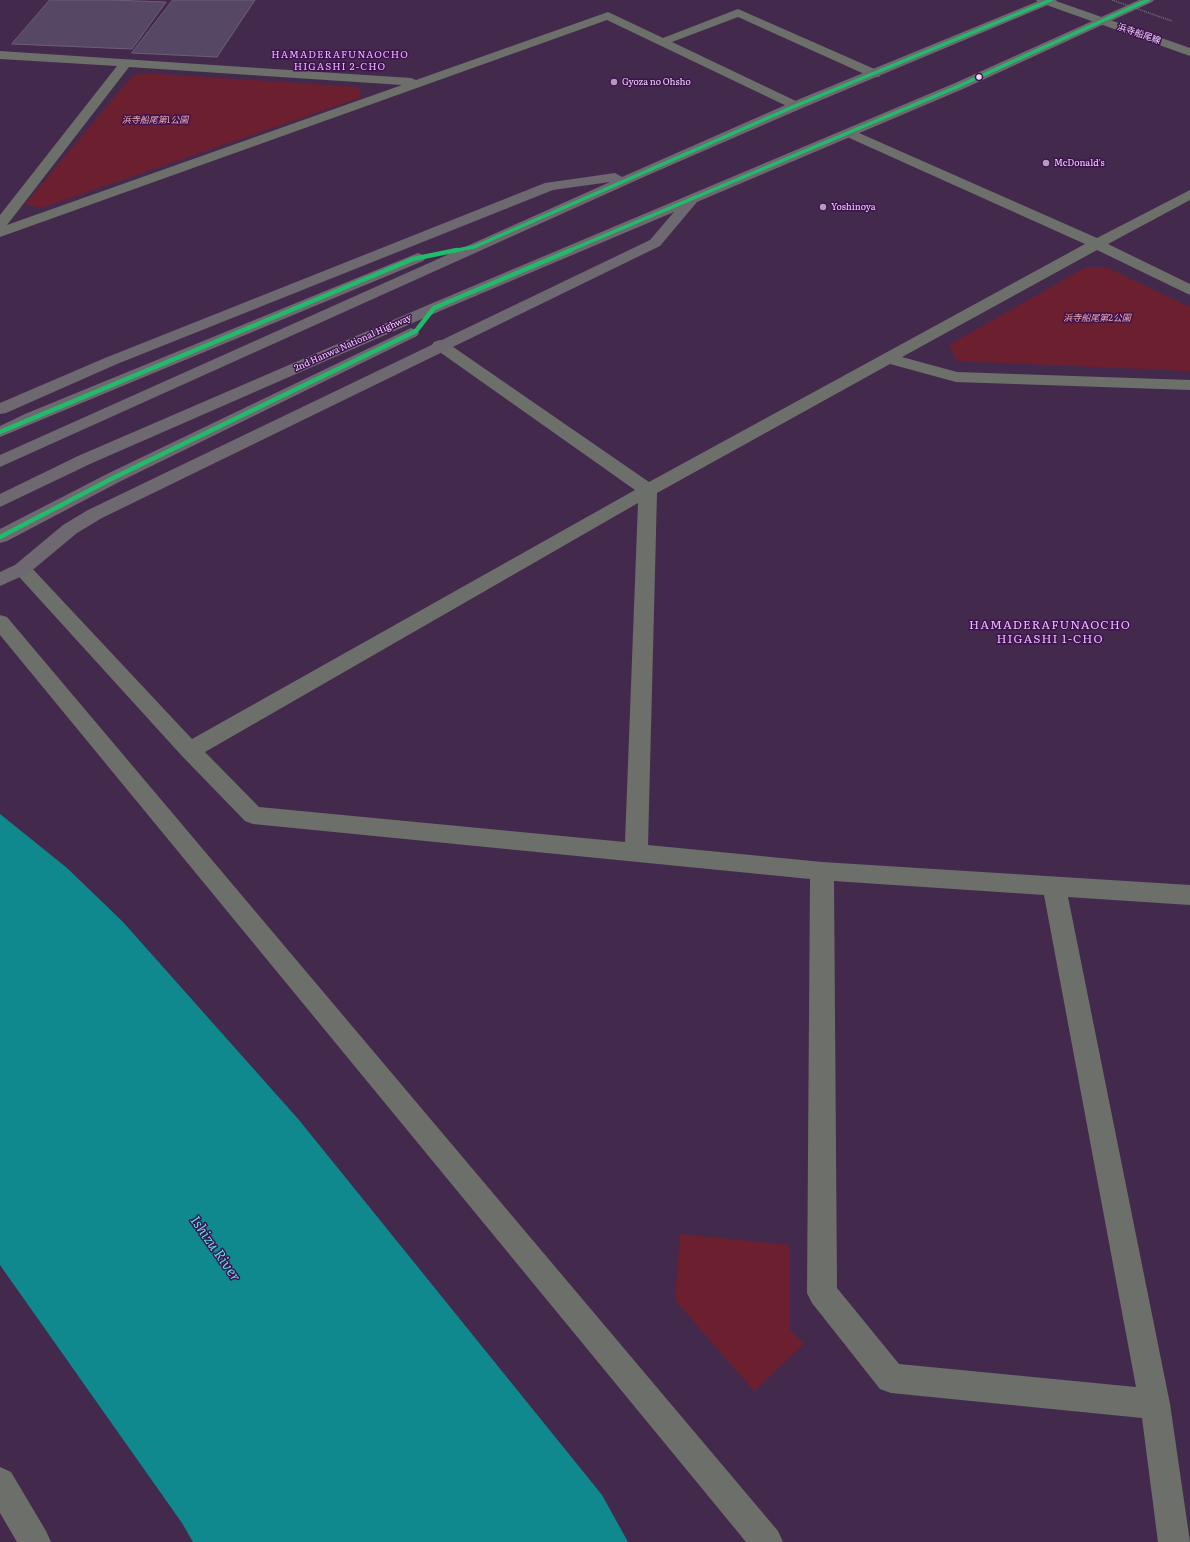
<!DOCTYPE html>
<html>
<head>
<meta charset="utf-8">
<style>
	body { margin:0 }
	canvas { display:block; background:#432a4c }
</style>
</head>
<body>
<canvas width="1190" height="1542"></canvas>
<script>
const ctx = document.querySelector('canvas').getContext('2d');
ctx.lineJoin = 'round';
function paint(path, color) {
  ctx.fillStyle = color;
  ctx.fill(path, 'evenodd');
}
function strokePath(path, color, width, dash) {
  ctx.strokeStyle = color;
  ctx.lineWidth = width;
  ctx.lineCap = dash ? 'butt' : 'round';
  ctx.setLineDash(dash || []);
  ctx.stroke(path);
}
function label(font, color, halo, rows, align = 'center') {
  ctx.font = font + ' Literata,"Noto Sans JP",serif';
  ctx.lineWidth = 3;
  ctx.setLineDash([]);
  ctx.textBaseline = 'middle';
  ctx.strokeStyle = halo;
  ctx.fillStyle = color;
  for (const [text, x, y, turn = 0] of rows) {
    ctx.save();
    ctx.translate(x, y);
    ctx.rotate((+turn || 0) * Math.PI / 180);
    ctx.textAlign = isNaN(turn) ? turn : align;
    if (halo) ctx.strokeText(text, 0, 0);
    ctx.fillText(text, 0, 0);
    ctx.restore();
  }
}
const green = new Path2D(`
	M 144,73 L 358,87 L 362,97 L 41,208 L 25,204 L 132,76 Z
	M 1086,267 L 1106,267 L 1190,307 L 1190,371 L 957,361 L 949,345 Z
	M 680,1234 L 790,1245 L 790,1330 L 804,1344 L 754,1391 L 675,1300 Z`);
const water = new Path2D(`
	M 0,814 L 67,868 L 123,922 L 299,1120 L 602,1495 L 628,1542 L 193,1542 L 182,1523 L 0,1265 Z`);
const building = new Path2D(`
	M 50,0 L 111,0 L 166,2 L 132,49 L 12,44 Z
	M 173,0 L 255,0 L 217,57 L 132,53 Z`);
const minor = new Path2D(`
	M 1036,0 L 1053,0 L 1190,48 L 1190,56 L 1038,2 Z
	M 738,9 L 879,71 L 881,74 L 879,77 L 871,77 L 738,17 L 672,42 L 800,103 L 801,106 L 795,110 L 607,20 L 0,237 L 0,215 L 117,66 L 0,59 L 0,51 L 411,78 L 416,80 L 608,12 L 663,38 ZM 129,67 L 402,85 L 7,225 Z
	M 850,129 L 1097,238 L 1190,190 L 1190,200 L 1108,244 L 1190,284 L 1190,295 L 1097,250 L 902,357 L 957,372 L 1190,380 L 1190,390 L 956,382 L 890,364 L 657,493 L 648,845 L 822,862 L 1190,885 L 1190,905 L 1068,897 L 1170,1404 L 1190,1542 L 1158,1542 L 1142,1418 L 891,1393 L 880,1389 L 812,1303 L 807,1293 L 810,879 L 253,824 L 245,821 L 182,756 L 12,569 L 15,565 L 22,563 L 29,565 L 192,739 L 635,490 L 434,348 L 432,345 L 434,342 L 440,340 L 446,342 L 649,482 L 1085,244 L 845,136 L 843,133 L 845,130 ZM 638,503 L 625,842 L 259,807 L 205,752 ZM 834,881 L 1044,895 L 1136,1387 L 899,1364 L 837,1288 Z
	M 0,615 L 7,617 L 778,1531 L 783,1542 L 746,1542 L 0,635 Z
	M 0,1467 L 11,1472 L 46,1531 L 51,1542 L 17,1542 L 0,1513 Z`);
const highway = new Path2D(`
	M 1041,0 L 1057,0 L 1055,2 L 800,109 L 646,176 L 0,467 L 0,455 L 610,182 L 553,190 L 117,364 L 6,413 L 0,414 L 0,403 L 105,358 L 545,183 L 615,173 L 622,177 L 790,103 Z
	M 1139,0 L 1154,0 L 1152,2 L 963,89 L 697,202 L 660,246 L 102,518 L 77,533 L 29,573 L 0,586 L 0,572 L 15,565 L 63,525 L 88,510 L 650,240 L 674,212 L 440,311 L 90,464 L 0,507 L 0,494 L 78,456 L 428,305 L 955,83 Z
	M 418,253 L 423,255 L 426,258 L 423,261 L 0,437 L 0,426 L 25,414 Z
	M 411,328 L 417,330 L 419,333 L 417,336 L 121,481 L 7,541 L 0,543 L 0,529 L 109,473 Z`);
const pathBridge = new Path2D(`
	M 1112,0 L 1172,21`);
const bus1Far1 = new Path2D(`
	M 452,251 L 474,247 L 795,106 L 1051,0
	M 568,251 L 959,86 L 1148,0`);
const bus1 = new Path2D(`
	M 0,432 L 413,259 L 457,250
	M 0,537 L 115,477 L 416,331 L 434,308 L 571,250`);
const markers = [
	[979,77,3.5,"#f0d7fb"],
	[614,82,4,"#b39abe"],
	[1046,163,4,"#b39abe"],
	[823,207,4,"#b39abe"]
];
const farStreetnames = [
	["浜寺船尾線",1139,34,19],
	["2nd Hanwa National Highway",353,343,-24]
];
const farPoinames = [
	["Gyoza no Ohsho",622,82],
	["McDonald's",1054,163],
	["Yoshinoya",831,207]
];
const farParknames = [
	["浜寺船尾第1公園",155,120],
	["浜寺船尾第2公園",1097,318]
];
const farNeighbourhoodnames = [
	["HAMADERAFUNAOCHO",340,55],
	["HIGASHI 2-CHO",340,67]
];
const neighbourhoodNames = [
	["HAMADERAFUNAOCHO",1050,625],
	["HIGASHI 1-CHO",1050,639]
];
const nearWaternames = [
	["Ishizu River",215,1249,55]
];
paint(green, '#6b1f2f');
paint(water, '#10898e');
paint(building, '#564764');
strokePath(building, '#6d5e7c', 1);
paint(minor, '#6d6f6b');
paint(highway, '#6e6870');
strokePath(pathBridge, '#736f74', 1.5, [1, 1]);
strokePath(bus1Far1, '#20bc6c', 3.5);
strokePath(bus1, '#20bc6c', 4.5);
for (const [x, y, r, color] of markers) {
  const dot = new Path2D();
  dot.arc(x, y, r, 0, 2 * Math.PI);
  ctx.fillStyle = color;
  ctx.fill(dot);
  strokePath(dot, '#3e124e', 1.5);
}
label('9px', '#f0d7fb', '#3e124e', farStreetnames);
label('9px', '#f0d7fb', '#3e124e', farPoinames, 'left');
label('italic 9px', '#f1aeb1', '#3e124e', farParknames);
ctx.letterSpacing = '1px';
label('10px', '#eab8ff', '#3e124e', farNeighbourhoodnames);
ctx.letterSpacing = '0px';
ctx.letterSpacing = '1px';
label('12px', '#eab8ff', '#3e124e', neighbourhoodNames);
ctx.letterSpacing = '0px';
label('italic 14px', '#58e3e4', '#3e124e', nearWaternames);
</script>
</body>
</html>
